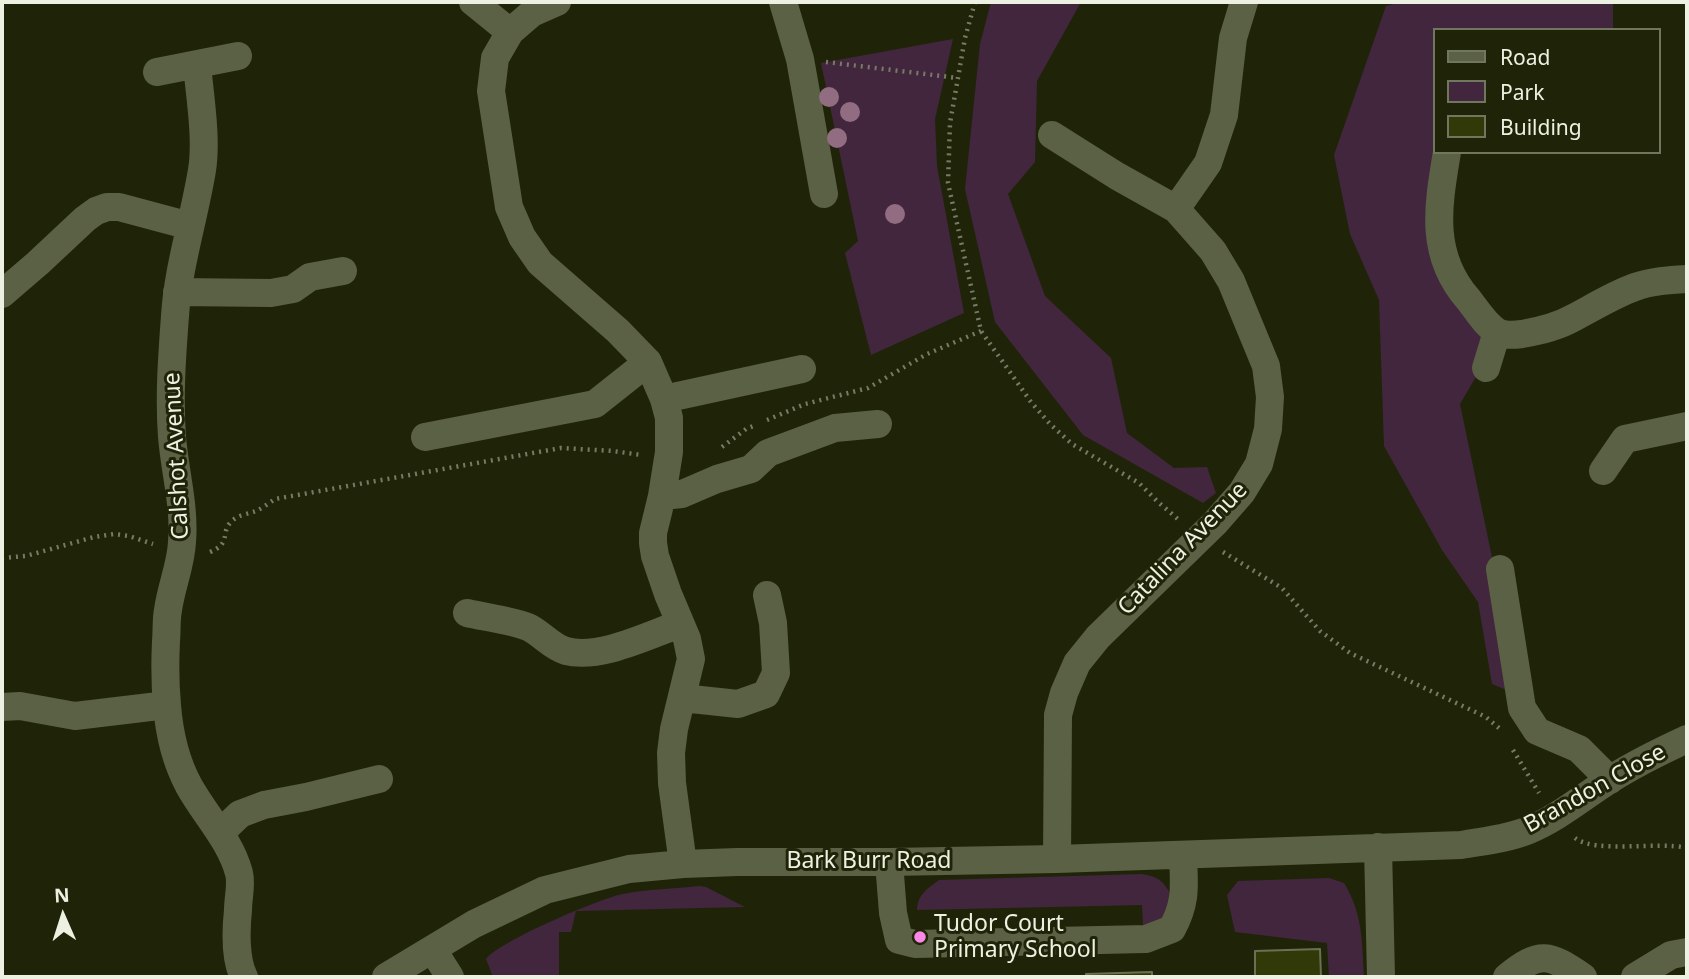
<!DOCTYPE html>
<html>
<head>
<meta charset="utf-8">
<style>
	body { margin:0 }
	#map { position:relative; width:1689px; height:979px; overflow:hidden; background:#1f2409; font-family:"Noto Sans",sans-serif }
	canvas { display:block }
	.frame { position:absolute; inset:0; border:4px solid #edf1e1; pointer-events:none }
	.legend { position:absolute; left:1433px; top:28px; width:228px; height:126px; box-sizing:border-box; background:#1f2409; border:2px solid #71765f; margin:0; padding:9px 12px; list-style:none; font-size:21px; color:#edf1e1 }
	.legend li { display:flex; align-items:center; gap:14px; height:35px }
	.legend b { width:35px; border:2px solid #71765f }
	.north { position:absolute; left:28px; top:881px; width:70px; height:70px; -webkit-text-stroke:5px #1f2409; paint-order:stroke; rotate:357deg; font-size:19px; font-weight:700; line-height:28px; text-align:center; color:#edf1e1 }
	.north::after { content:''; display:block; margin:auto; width:24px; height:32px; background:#edf1e1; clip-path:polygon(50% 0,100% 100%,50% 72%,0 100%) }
</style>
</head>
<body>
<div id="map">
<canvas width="1689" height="979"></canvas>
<div class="frame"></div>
<ul class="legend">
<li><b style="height:9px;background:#5b6145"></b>Road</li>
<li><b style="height:19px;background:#42263d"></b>Park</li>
<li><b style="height:19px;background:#313908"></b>Building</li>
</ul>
<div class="north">N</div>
</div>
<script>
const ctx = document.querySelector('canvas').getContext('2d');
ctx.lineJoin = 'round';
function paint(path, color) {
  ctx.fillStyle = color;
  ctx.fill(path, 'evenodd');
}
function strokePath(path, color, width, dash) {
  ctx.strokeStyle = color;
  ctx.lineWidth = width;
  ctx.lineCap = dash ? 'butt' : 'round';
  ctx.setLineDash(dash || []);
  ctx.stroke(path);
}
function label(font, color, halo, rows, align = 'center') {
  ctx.font = font + ' "Noto Sans",sans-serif';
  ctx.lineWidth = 6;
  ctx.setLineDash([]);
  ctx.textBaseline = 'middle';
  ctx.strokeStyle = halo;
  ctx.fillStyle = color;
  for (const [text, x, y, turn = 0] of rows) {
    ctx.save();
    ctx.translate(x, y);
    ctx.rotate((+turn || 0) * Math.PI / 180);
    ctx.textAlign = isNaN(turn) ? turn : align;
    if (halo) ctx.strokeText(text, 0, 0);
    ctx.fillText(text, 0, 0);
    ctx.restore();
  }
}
const green = new Path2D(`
	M 991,2 L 1081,2 L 1037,81 L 1035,162 L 1008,194 L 1045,296 L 1111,358 L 1127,433 L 1174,468 L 1207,467 L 1216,493 L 1203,503 L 1083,435 L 995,322 L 965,189 L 980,44 Z
	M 1401,2 L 1613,2 L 1613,30 L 1435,30 L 1435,152 L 1430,227 L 1484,335 L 1480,370 L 1460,404 L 1521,696 L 1492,684 L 1478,602 L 1442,550 L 1384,446 L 1379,300 L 1350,234 L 1334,155 L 1386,6 Z
	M 953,39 L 935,119 L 937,166 L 964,313 L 871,355 L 845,253 L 858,241 L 821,63 Z
	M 1141,874 C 1157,877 1161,878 1170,893 L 1165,920 L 1143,926 L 1142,905 L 917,910 C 918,894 927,889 939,880 Z
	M 1329,878 L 1344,883 C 1363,914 1362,942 1364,977 L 1329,977 L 1327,943 L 1235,932 L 1227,895 L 1238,881 Z
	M 699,886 L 706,887 L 745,907 L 576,911 L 571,932 L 559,932 L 559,977 L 493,977 L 486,959 C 500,941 598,899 623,894 C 648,889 674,889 699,886 Z`);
const building = new Path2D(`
	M 1320,949 L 1321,977 L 1255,977 L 1255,951 Z
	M 1152,972 L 1152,977 L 1086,977 L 1086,974 Z`);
const path = new Path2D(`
	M 975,2 L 965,38 L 950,123 L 948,183 L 981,331 L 1031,402 L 1050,424 L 1072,444 L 1139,483 L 1158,502 L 1179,520
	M 826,62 L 958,78
	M 767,420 L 805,404 L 868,388 L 927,354 L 981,331
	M 722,447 L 746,429 L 756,425
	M 210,552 C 232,543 220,533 231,522 C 237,515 248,514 256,511 C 263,508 269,503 275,499 L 561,448 L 613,451 L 641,455
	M 1223,552 L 1282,588 L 1320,631 L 1350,653 L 1486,717 L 1499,728
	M 2,558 L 26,556 L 94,537 L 114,534 L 129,536 L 153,544
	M 1513,750 L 1539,793
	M 1575,838 C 1596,854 1658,841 1687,848`);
const minor = new Path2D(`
	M 473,2 L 510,32
	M 557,2 L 532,13 L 510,32 L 495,58 L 491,91 L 509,207 L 522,237 L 540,263 L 618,331 L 648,362 L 664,399 L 669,418 L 669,452 L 662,496 L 653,533 L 653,543 L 655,556 L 668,594 L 687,639 L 691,659 L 674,729 L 671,753 L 672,783 L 683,864
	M 783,2 L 800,59 L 824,194
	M 197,65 C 200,97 207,139 202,170 C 194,219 178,267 175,316 C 172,356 169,397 172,437 C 175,473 185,507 182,542 C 181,565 171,587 168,610 C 166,620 167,631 166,641 C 165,662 165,684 167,705 C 169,731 176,762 189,786 C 205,815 230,840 239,873 C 242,885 238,897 238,910 C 236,929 235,960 244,977
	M 157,72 L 238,56
	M 1052,135 L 1117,176 L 1176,209 L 1213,251 L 1231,281 L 1266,366 L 1270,397 L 1268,429 L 1259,464 L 1242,492 L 1215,523 L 1098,637 L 1077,663 L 1064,693 L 1058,715 L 1057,859
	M 1447,152 C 1438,206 1429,254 1468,299 C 1476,309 1485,324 1496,331 C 1504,336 1514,335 1522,334 C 1540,331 1557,327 1573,318 C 1594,307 1613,295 1635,287 C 1652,281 1669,280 1687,279
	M 1176,209 L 1208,163 L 1224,115 L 1233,38 L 1244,2
	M 177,292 L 271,293 L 293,289 L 310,277 L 343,271
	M 2,294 L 38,263 L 85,219 L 96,211 L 107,207 L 119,207 L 190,226
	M 1486,368 L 1497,332
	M 664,399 L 802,369
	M 425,437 L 595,404 L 648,362
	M 1603,471 L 1625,439 L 1687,426
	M 662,496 L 682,494 L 717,479 L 751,469 L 768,453 L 835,428 L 878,424
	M 1500,569 L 1522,708 L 1537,731 L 1579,749 L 1610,780
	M 467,613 C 484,617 516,621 530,628 C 543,635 552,647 566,651 C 599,660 649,635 680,624
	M 682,698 L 738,704 L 766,694 L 776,673 L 773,623 L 767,595
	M 2,707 L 20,706 L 75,716 L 167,705
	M 220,833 L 240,814 L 264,805 L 306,797 L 379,779
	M 1378,847 L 1381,977
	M 889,862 L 893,913 L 899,940 L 915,944 L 1146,939 L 1172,929 C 1187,901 1184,886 1183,855
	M 433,950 L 450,977
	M 386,977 L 474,924 L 545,890 L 629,869 L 683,864 L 737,862 L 889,862 L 1057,859 L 1461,845 C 1483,841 1507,839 1529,830 C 1558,818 1584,796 1611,779 C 1636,763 1661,751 1687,739
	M 1507,977 C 1540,950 1549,954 1583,977
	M 1635,977 L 1671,955 L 1687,952`);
const trees = [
	[829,97],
	[850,112],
	[837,138],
	[895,214]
];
const markers = [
	[920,937,7,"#fb87e6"]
];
const streetNames = [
	["Calshot Avenue",177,456,-93],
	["Catalina Avenue",1183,549,-46],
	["Brandon Close",1595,789,-29],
	["Bark Burr Road",869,861]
];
const poiNames = [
	["Tudor Court",934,924],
	["Primary School",934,950]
];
paint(green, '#42263d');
paint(building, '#313908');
strokePath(building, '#697053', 2);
strokePath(path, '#777b65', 4.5, [2, 5]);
strokePath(minor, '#5b6145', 28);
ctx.fillStyle = '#926c80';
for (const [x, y] of trees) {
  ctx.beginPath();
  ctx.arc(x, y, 10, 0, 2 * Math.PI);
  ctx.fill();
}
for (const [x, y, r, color] of markers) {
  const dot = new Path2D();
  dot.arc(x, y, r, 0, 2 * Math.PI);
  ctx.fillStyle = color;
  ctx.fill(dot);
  strokePath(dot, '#1f2409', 2.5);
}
label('23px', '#edf1e1', '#1f2409', streetNames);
label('23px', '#edf1e1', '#1f2409', poiNames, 'left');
</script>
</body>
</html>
